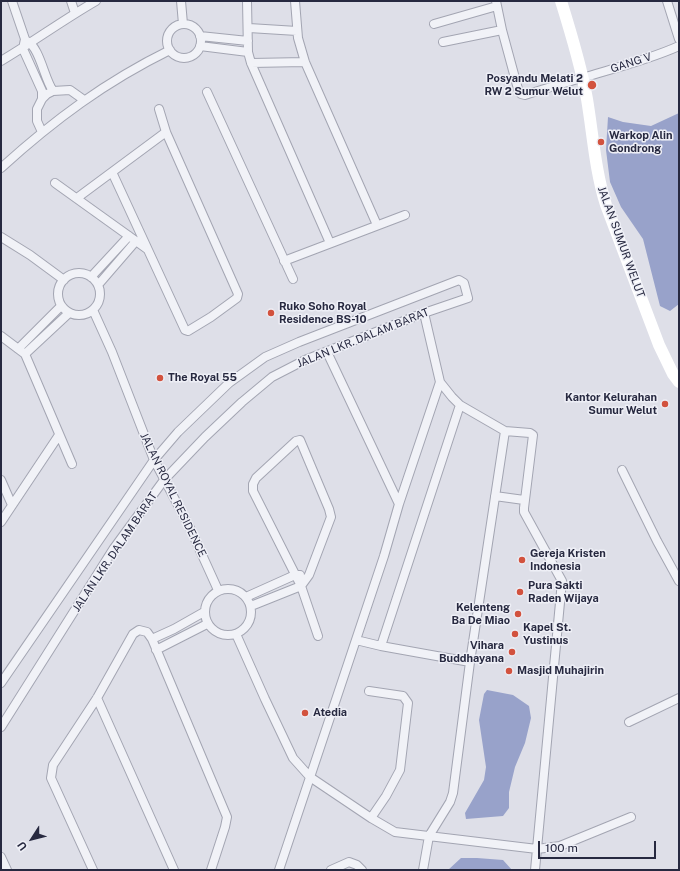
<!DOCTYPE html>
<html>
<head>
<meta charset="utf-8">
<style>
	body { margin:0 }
	#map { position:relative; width:680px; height:871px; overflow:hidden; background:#dedfe8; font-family:"Public Sans",sans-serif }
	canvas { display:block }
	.frame { position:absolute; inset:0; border:2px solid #272940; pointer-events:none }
	.north { position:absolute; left:12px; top:819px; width:40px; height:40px; -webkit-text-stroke:3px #eeeff6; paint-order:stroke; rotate:234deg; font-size:11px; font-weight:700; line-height:16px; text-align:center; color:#272940 }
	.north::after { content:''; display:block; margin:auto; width:14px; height:18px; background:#272940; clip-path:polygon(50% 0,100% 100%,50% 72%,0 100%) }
	.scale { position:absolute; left:538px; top:841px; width:118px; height:18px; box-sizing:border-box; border:2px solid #272940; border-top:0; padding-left:5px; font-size:12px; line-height:14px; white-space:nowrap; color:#272940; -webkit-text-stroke:3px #eeeff6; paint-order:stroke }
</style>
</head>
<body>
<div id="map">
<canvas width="680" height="871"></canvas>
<div class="frame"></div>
<div class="north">U</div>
<div class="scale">100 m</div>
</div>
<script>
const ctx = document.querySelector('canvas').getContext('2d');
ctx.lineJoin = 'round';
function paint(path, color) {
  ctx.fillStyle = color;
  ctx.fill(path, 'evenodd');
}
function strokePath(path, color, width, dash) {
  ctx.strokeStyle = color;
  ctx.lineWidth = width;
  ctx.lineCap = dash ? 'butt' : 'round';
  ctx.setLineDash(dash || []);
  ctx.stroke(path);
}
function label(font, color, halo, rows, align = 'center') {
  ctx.font = font + ' "Public Sans",sans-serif';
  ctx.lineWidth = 3;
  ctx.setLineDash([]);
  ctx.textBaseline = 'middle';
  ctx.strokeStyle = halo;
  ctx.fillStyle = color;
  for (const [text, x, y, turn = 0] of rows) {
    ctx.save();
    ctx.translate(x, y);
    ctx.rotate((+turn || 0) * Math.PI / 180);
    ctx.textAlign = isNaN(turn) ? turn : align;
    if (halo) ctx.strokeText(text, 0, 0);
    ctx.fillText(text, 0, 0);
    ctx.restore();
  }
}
const water = new Path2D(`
	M 679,113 L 679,304 L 670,311 L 660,306 L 643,239 L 621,207 L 610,182 L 606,150 L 608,117 L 623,122 L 651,126 Z
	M 487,690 L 513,695 L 529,706 L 531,718 L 525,743 L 515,767 L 509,792 L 509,808 L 503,816 L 466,819 L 465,813 L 484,780 L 486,767 L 479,720 L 484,694 Z
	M 461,858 L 477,858 L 503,860 L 512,870 L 448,870 Z`);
const street = new Path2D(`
	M 12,1 L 25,39 L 23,49 L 42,91 L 42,99
	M 71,1 L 75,13
	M 181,1 L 183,24
	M 247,1 L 248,52 L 251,63 L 330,243
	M 295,1 L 298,38 L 305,62 L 377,225
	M 496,1 L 502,30 L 518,89 L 521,94 L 525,95 C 544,89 563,83 582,78 C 615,68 648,60 679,46
	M 667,1 L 679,39
	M 434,24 L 497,6
	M167 41a17 17 0 1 1 34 0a17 17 0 1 1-34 0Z
	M 249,28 L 297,31
	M 200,36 L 248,41
	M 27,41 C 40,48 44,78 53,91
	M 443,42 L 502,30
	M 200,46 L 248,52
	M 1,61 C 33,42 63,20 96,1
	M 251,63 L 305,62
	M 207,92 L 293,279
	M 42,132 L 37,121 L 37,109 L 42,99 L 47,94 L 53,91 L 70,90 L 84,100
	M 1,168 C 54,120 105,82 170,50
	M 112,172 L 185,330 L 188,331 L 211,317 L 237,298 L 238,294 L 166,132 L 159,109
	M 55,183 L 147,249
	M 77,198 L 166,132
	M 1,237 L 30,255 L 64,280
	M 284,261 L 405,215
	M58 294a21 21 0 1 1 42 0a21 21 0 1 1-42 0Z
	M 91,277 L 129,236
	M 98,285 L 136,241
	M 93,310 L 112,352 L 154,460 L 189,526 L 218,590
	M 424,313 L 440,382 L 452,397 L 460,405 L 505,431 L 530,433 L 533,435 L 524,508 L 524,512 L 562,581 L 535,870
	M 1,336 L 25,354 L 72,464
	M 18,349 L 61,306
	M 25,354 L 69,313
	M 622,470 L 657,541 L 679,581
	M 1,480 L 12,505
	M 495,496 L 524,500
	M 399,504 L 440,382
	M 1,522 L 59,435
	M205 612a23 23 0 1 1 46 0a23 23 0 1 1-46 0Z
	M 246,597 L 295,575 L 300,575
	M 251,606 L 301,586 L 309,575 L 331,517 L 329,509 L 300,440 L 296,441 L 256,478 L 253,484 L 253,491 L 301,586 L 318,636
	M 236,634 L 265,699 L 293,758 L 310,777 L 371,818 L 395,832 L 537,849 L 560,846 L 631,817
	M 152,639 L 174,629 L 204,612
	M 356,640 L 381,646 L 470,662
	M 381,646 L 460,405
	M 156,650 L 207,624
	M 1,683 L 154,460 L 178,432 L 229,383 L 265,357 L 299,342 L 459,280 L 464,283 L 468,298 L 424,313 L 305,360 L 272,377 L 242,402 L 205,437 L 164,480 L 114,548 L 1,727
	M 369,691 L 403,696 L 408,703 L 400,770 L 386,796 L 371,818
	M 97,698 L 174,870
	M 629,722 L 679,698
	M 1,857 L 7,870
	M 93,870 L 51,778 L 53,765 L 97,698 L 133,634 L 139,630 L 147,632 L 152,639 L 227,817 L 225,827 L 211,870
	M 279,870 L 384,556 L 399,504 L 327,352
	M 331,870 L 349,862 L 357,865 L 362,870
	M 423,870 L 429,836 L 450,802 L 453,793 L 470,662 L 505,431`);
const secondary = new Path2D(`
	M 561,1 C 571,33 581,66 587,99 C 593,135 595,170 606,205 L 659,345 L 673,374 L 679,382`);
const markers = [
	[592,85,5,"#d2523e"],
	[601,142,4,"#d2523e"],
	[271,313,4,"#d2523e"],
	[160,378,4,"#d2523e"],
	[665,404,4,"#d2523e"],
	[522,560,4,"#d2523e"],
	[520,592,4,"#d2523e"],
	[518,614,4,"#d2523e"],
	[515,634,4,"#d2523e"],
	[512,652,4,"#d2523e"],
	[509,671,4,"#d2523e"],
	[305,713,4,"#d2523e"]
];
const streetNames = [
	["GANG V",631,63,-18],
	["JALAN SUMUR WELUT",621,242,70],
	["JALAN LKR. DALAM BARAT",363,338,-22],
	["JALAN ROYAL RESIDENCE",173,495,64],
	["JALAN LKR. DALAM BARAT",115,552,-56]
];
const poiNames = [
	["Posyandu Melati 2",583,79,"right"],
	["RW 2 Sumur Welut",583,92,"right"],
	["Warkop Alin",609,136],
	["Gondrong",609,149],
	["Ruko Soho Royal",279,307],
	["Residence BS-10",279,320],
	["The Royal 55",168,378],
	["Kantor Kelurahan",657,398,"right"],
	["Sumur Welut",657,411,"right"],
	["Gereja Kristen",530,554],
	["Indonesia",530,567],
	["Pura Sakti",528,586],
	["Raden Wijaya",528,599],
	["Kelenteng",510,608,"right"],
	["Ba De Miao",510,621,"right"],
	["Kapel St.",523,628],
	["Yustinus",523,641],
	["Vihara",504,646,"right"],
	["Buddhayana",504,659,"right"],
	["Masjid Muhajirin",517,671],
	["Atedia",313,713]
];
paint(water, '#98a2ca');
strokePath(street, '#a3a5b2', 10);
strokePath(street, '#f1f2f7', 8);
strokePath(secondary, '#fff', 12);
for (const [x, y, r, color] of markers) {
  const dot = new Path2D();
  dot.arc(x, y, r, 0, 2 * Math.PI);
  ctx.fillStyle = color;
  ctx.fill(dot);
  strokePath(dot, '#eeeff6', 1.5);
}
label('11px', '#272940', '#eeeff6', streetNames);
label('bold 11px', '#272940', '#eeeff6', poiNames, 'left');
</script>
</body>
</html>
